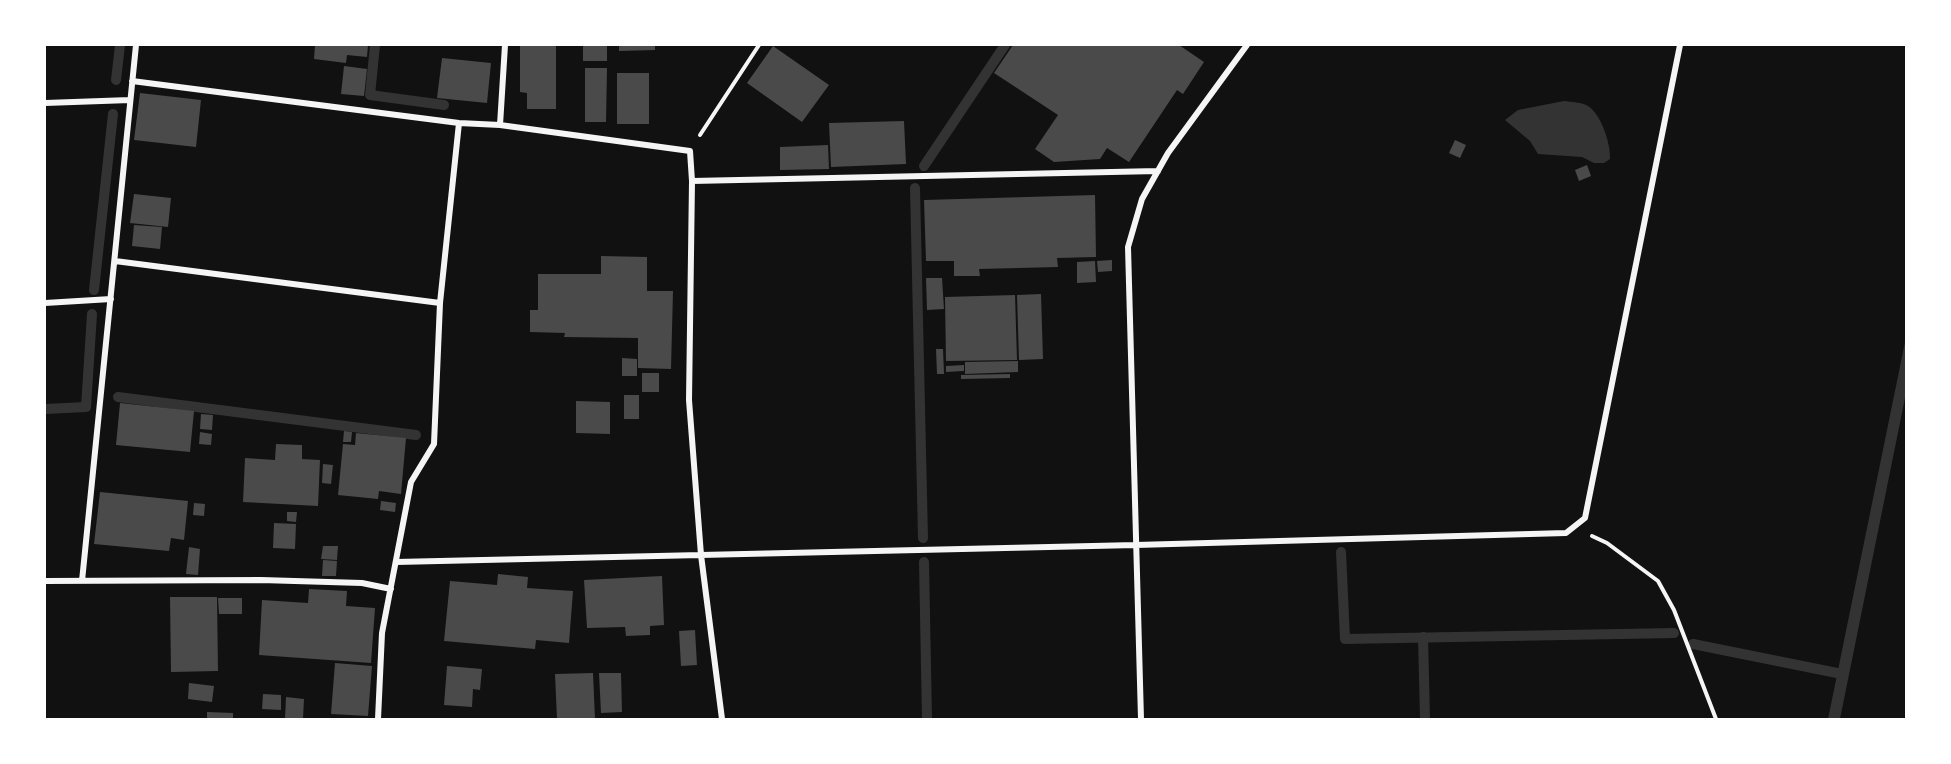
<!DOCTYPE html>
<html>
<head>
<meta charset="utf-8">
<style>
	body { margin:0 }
	#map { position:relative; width:1951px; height:764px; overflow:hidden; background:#111; font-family:"DejaVu Sans",sans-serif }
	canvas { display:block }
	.frame { position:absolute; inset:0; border:46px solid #fff; pointer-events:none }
</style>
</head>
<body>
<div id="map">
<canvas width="1951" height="764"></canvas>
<div class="frame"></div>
</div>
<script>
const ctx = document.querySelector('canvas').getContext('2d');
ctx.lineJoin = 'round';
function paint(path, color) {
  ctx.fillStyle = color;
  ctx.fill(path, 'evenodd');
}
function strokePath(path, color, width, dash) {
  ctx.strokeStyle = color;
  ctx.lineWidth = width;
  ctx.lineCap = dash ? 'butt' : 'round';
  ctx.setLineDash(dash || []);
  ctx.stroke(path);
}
const water = new Path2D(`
	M 1564,101 C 1571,102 1582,102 1588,106 C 1601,114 1611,144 1610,159 L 1604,163 L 1594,163 L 1582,157 L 1538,154 L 1530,141 L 1505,120 L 1518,110 Z
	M 1906,337 L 1906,393 L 1840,719 L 1828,719 Z`);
const stream = new Path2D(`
	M 375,45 L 370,95 L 444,105
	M 116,80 L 120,45
	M 924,166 L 1005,45
	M 915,188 L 923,538
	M 94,290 L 113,114
	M 118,397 L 416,435
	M 45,409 L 86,407 L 92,314
	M 1341,552 L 1345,639 L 1674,633
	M 924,562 L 927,719
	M 1423,637 L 1425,719
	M 1693,644 L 1837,673`);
const building = new Path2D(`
	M 315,45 L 368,45 L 367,57 L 347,55 L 346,63 L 314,59 Z
	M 520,45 L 556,45 L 556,109 L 527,109 L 527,93 L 520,92 Z
	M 583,45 L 607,45 L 607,61 L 583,61 Z
	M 619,45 L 655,45 L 655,50 L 619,51 Z
	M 1013,45 L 1179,45 L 1204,62 L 1183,94 L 1177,90 L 1129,162 L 1107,148 L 1100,159 L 1054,162 L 1035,149 L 1058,115 L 994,73 Z
	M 773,46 L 829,85 L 802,122 L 747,83 Z
	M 442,58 L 491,63 L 487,103 L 437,98 Z
	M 344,66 L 367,69 L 364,96 L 341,94 Z
	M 585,68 L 607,68 L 606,122 L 585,122 Z
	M 617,73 L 649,73 L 649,124 L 617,124 Z
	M 140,93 L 201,100 L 196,147 L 134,140 Z
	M 904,121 L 906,164 L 831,167 L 829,123 Z
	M 1455,140 L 1466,145 L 1460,158 L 1449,153 Z
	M 828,145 L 829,169 L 780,170 L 780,147 Z
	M 1587,165 L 1591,176 L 1579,181 L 1575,170 Z
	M 134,194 L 171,198 L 168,227 L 130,223 Z
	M 1095,195 L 1096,257 L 1057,258 L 1058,267 L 979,269 L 980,276 L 954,276 L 954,261 L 926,261 L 924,200 Z
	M 134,225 L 162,227 L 160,249 L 132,246 Z
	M 601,256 L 647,257 L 647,291 L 673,291 L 671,369 L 638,368 L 638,338 L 564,337 L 565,333 L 530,332 L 530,310 L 538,310 L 538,274 L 601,274 Z
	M 1112,260 L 1112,271 L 1098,272 L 1097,261 Z
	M 1095,261 L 1096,282 L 1077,283 L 1077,262 Z
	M 926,278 L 942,278 L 944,309 L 927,310 Z
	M 1041,294 L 1043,359 L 1019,360 L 1017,295 Z
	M 1015,295 L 1017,360 L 946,361 L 945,297 Z
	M 936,349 L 943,349 L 944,374 L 937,374 Z
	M 622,358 L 637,359 L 637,376 L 622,376 Z
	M 1018,361 L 1018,372 L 965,374 L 965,362 Z
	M 964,365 L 964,371 L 946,372 L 946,366 Z
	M 642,373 L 659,373 L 659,392 L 642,392 Z
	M 1010,374 L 1010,378 L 961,379 L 961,375 Z
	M 624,395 L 639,395 L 639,419 L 624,419 Z
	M 576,401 L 610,402 L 610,434 L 576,433 Z
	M 120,403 L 194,411 L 190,452 L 116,445 Z
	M 201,414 L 213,415 L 212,430 L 200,429 Z
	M 344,431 L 352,432 L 351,442 L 343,442 Z
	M 200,432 L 212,434 L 211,445 L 199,444 Z
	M 356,433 L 406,438 L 401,494 L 379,491 L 378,499 L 338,495 L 343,444 L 355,445 Z
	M 276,444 L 302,445 L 302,459 L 320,460 L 318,506 L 243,502 L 245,458 L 275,460 Z
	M 323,464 L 333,465 L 331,484 L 322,483 Z
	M 100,492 L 188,501 L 184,540 L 171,538 L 169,551 L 94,544 Z
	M 381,501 L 396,503 L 395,512 L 380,510 Z
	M 194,503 L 205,504 L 204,516 L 193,515 Z
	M 287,512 L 297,512 L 296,522 L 287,521 Z
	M 274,523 L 296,524 L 295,549 L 273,548 Z
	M 323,546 L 338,546 L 337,560 L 321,559 Z
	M 189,547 L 200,549 L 198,575 L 186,574 Z
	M 323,560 L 337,561 L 336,576 L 322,576 Z
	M 498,574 L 528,577 L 527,588 L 573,591 L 569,643 L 536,640 L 535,649 L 444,641 L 450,581 L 497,585 Z
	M 662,576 L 664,625 L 650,626 L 650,635 L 626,636 L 625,627 L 587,628 L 584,580 Z
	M 309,589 L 347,591 L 346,606 L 375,608 L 371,663 L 259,655 L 262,600 L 308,603 Z
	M 170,597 L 217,597 L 218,671 L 171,672 Z
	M 218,598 L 242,598 L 242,614 L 219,614 Z
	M 695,630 L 697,665 L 681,666 L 679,631 Z
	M 335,663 L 372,666 L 368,716 L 331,714 Z
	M 447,666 L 482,669 L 480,690 L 473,689 L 472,707 L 444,705 Z
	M 593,673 L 595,719 L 557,719 L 555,674 Z
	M 599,673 L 621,673 L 622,712 L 601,713 Z
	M 189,683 L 214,686 L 212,702 L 188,699 Z
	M 263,694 L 281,695 L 281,710 L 262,709 Z
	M 286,697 L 304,699 L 303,719 L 285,719 Z
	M 207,712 L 233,713 L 233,719 L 207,719 Z`);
const path = new Path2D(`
	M 700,135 L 759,45
	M 1592,536 L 1607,543 L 1658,581 L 1674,610 L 1716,719`);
const minor = new Path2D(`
	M 132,81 L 459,123 L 500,125 L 505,45
	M 45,103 L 130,100
	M 500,125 L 690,151 L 692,181 L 689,400 L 701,555 L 722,719
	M 692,181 L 1158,171
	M 115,261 L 440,303
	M 45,303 L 111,299
	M 396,562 L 1136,545 L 1566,533 L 1585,518 L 1680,45
	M 45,581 L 261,580 L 362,583 L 391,589
	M 82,581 L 136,45
	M 378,719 L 382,633 L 411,482 L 434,444 L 440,303 L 459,123
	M 1141,719 L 1128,247 L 1142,199 L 1168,153 L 1247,45`);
paint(water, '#333');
strokePath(stream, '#333', 10);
paint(building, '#4a4a4a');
strokePath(path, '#f5f5f5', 4);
strokePath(minor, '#f5f5f5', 6);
</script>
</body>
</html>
